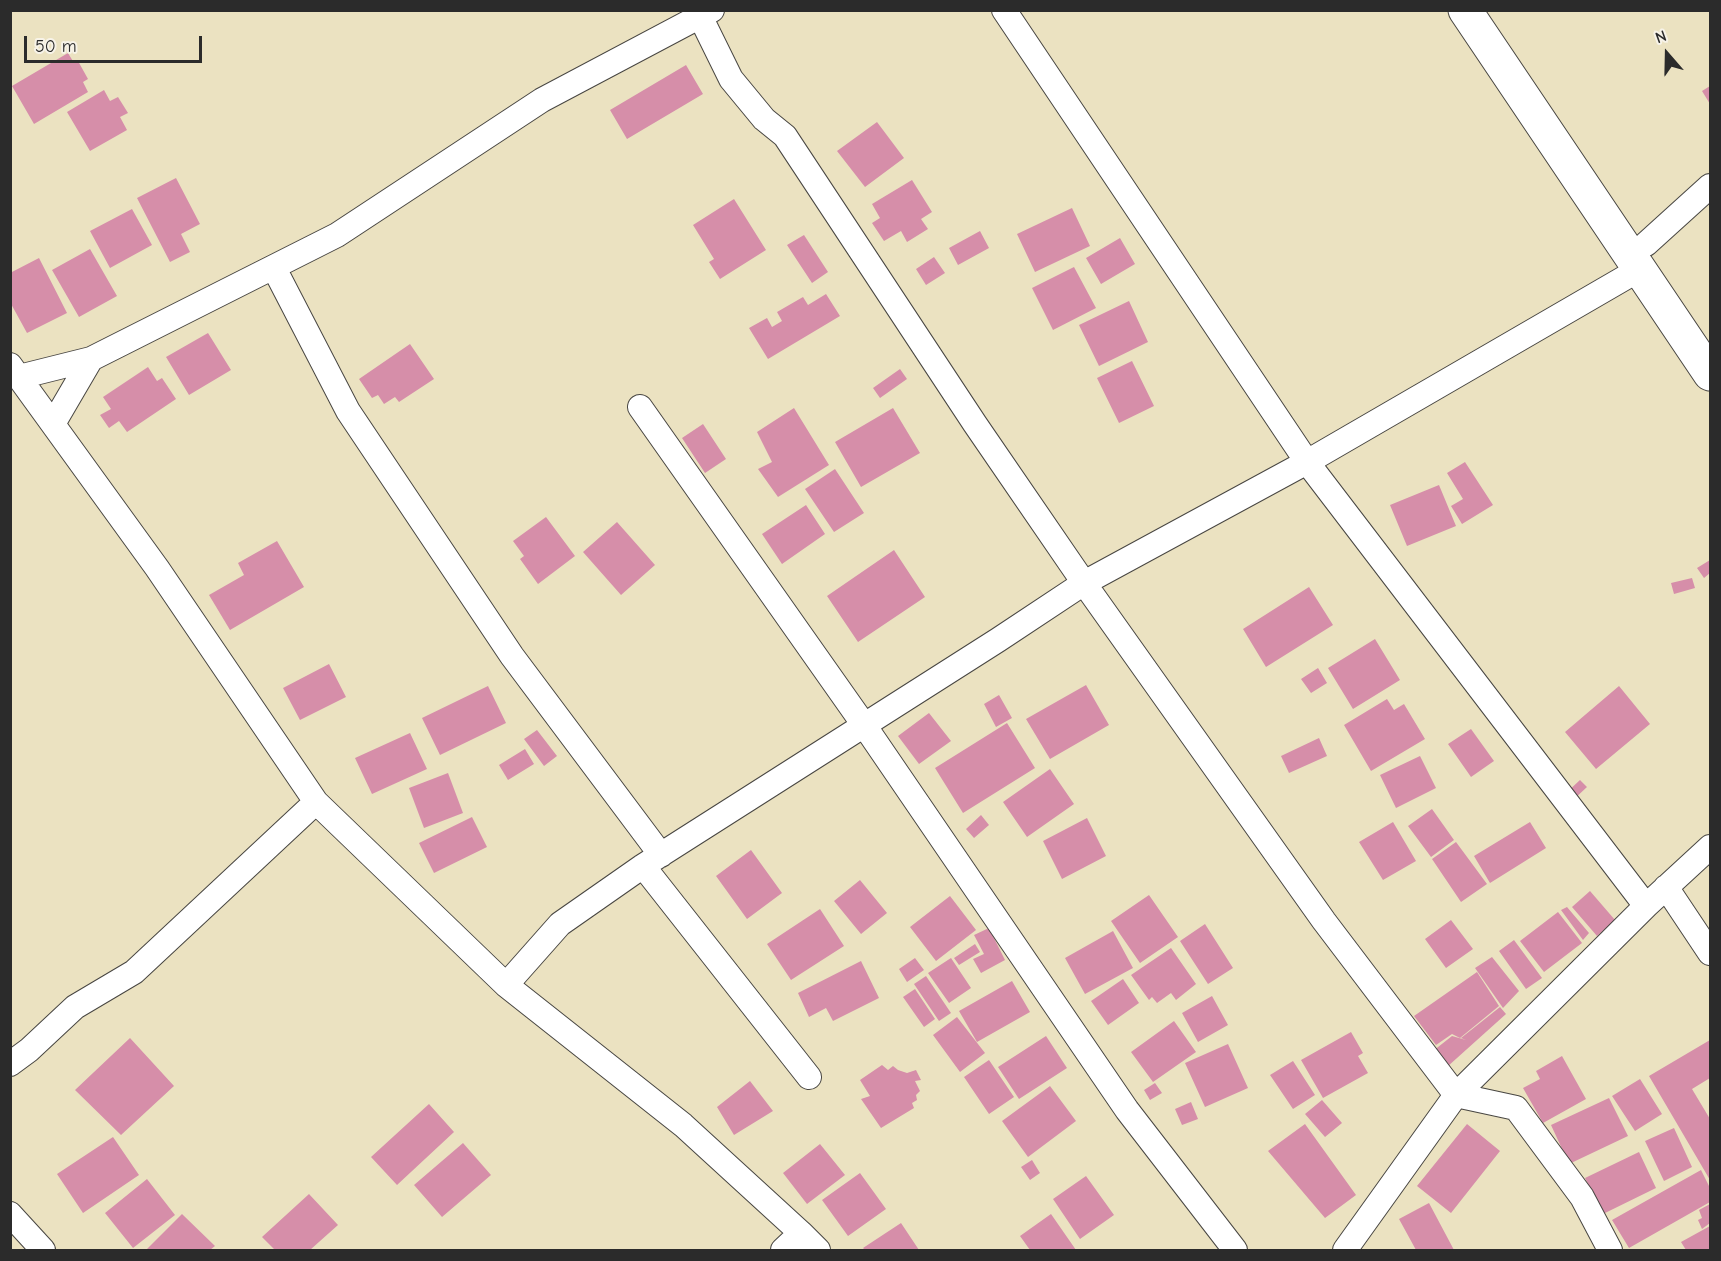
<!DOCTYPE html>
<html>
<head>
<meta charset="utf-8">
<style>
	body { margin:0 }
	#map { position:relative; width:1721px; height:1261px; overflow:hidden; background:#ebe2c1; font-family:"Comic Neue",sans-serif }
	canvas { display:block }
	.frame { position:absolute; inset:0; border:12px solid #2b2b2b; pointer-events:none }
	.north { position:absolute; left:1637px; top:24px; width:60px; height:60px; -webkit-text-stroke:4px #f7f3e8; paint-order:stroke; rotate:340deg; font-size:16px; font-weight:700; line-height:24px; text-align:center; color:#2b2b2b }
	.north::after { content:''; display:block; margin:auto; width:21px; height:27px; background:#2b2b2b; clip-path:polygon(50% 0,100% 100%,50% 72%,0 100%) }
	.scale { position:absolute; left:24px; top:36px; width:178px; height:27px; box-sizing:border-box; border:3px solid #2b2b2b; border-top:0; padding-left:8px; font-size:18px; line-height:21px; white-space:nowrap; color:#2b2b2b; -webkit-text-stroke:4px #f7f3e8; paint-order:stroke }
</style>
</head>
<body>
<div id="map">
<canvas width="1721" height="1261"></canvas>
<div class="frame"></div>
<div class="north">N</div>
<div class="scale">50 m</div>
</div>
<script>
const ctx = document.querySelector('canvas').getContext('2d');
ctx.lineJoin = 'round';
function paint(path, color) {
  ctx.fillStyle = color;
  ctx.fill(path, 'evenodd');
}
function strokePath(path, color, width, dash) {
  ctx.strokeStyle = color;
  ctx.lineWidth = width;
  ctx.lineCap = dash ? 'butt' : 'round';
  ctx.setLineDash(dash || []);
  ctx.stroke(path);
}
const building = new Path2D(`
	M 68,53 L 74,63 L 78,61 L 88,79 L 83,82 L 88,92 L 34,124 L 12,86 Z
	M 686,65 L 703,94 L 627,139 L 610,110 Z
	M 1710,86 L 1710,104 L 1702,91 Z
	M 104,90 L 110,101 L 118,97 L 128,113 L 120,117 L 127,130 L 90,151 L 67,112 Z
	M 877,122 L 904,158 L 865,187 L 837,151 Z
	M 176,178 L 200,224 L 181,234 L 190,252 L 170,262 L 137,198 Z
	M 912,180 L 932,212 L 921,219 L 928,229 L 907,242 L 901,231 L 884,241 L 872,223 L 880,218 L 872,204 Z
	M 734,199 L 766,250 L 720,279 L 709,262 L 714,259 L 693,225 Z
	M 1072,208 L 1090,246 L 1035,272 L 1017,234 Z
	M 132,209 L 152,245 L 110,268 L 90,231 Z
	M 980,231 L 989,248 L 958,265 L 949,248 Z
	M 804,235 L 828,272 L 812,283 L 787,245 Z
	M 1120,238 L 1135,264 L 1101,284 L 1086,258 Z
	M 90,249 L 117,296 L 79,317 L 52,270 Z
	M 934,257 L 945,273 L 926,285 L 916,269 Z
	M 39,258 L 67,313 L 27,333 L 10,302 L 10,273 Z
	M 1074,267 L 1096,308 L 1053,330 L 1032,288 Z
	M 826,294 L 840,316 L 768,359 L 749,328 L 767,318 L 772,327 L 782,321 L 777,312 L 803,297 L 808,305 Z
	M 1129,301 L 1148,342 L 1099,366 L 1079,325 Z
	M 208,333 L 231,370 L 189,395 L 166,357 Z
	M 410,344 L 434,379 L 399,402 L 395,397 L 384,404 L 378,395 L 372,398 L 359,379 Z
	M 1132,361 L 1154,406 L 1119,423 L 1097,378 Z
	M 148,367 L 157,381 L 162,378 L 176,399 L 127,432 L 119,421 L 109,428 L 100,415 L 111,409 L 103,397 Z
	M 900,369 L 907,379 L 880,398 L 873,388 Z
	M 794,408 L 829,465 L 778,497 L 758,469 L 772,462 L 757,432 Z
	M 893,408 L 920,453 L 861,487 L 835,442 Z
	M 703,424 L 726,459 L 705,473 L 682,438 Z
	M 1465,462 L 1493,505 L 1462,524 L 1451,506 L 1463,499 L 1447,473 Z
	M 835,469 L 864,513 L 834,532 L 805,489 Z
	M 1439,485 L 1456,526 L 1407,546 L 1390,505 Z
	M 806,505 L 825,534 L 782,564 L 762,534 Z
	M 546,517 L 575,556 L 538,584 L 520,559 L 524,556 L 513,541 Z
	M 617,522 L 655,565 L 621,595 L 583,552 Z
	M 277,541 L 304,587 L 230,630 L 209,595 L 244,575 L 238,563 Z
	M 894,550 L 925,597 L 858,642 L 827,596 Z
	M 1710,560 L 1710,573 L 1704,578 L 1697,568 Z
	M 1692,578 L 1695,588 L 1674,594 L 1671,583 Z
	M 1309,587 L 1333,625 L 1266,667 L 1243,629 Z
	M 1375,639 L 1400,680 L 1353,709 L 1328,668 Z
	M 329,664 L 346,697 L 300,720 L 283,688 Z
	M 1318,668 L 1327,683 L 1311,693 L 1301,679 Z
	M 1086,685 L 1109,725 L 1050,759 L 1026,719 Z
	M 488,686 L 506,723 L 440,755 L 422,718 Z
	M 1619,686 L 1650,724 L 1596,769 L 1565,732 Z
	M 999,695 L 1012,718 L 996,727 L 984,704 Z
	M 1387,699 L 1394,710 L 1404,704 L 1425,739 L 1371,771 L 1344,725 Z
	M 929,713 L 951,741 L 919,764 L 898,736 Z
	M 1007,723 L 1035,768 L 963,813 L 935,768 Z
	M 1471,729 L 1494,761 L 1471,777 L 1448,744 Z
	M 537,730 L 557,756 L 544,766 L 524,739 Z
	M 410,733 L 427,769 L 372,794 L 355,758 Z
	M 1319,738 L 1327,756 L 1289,773 L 1281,756 Z
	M 525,749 L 534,764 L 508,780 L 499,765 Z
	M 1420,756 L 1436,788 L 1396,808 L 1380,775 Z
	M 1050,769 L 1074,804 L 1027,837 L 1003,802 Z
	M 448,773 L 463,813 L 424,828 L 409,788 Z
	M 1580,780 L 1587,787 L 1572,801 L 1565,794 Z
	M 1432,809 L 1454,840 L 1431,857 L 1408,826 Z
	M 981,815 L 989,825 L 974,838 L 966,829 Z
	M 472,817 L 487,847 L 434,873 L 419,843 Z
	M 1087,818 L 1106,856 L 1062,879 L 1043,841 Z
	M 1393,822 L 1416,861 L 1383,880 L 1359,842 Z
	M 1530,822 L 1546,848 L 1490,883 L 1474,856 Z
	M 1456,842 L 1487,884 L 1461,902 L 1432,859 Z
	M 751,850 L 782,893 L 747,919 L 716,876 Z
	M 860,880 L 887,913 L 861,934 L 834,901 Z
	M 1590,891 L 1615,920 L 1597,936 L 1572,907 Z
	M 1149,895 L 1178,937 L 1140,963 L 1111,921 Z
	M 950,896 L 976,930 L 936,961 L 910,927 Z
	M 1567,907 L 1589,933 L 1583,940 L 1561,910 Z
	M 820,909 L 844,946 L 791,980 L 767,944 Z
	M 1558,912 L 1582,943 L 1544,972 L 1520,941 Z
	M 1451,920 L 1473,949 L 1446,968 L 1425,939 Z
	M 1205,924 L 1233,968 L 1208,984 L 1180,941 Z
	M 989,928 L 1005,960 L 981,973 L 973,959 L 984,954 L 974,935 Z
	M 1113,931 L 1133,968 L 1085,994 L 1065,958 Z
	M 1514,940 L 1542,978 L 1526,989 L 1499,951 Z
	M 975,944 L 980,952 L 959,965 L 954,958 Z
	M 1171,948 L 1196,984 L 1176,1000 L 1171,993 L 1157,1003 L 1152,997 L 1149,1000 L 1131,975 Z
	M 1492,957 L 1519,991 L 1503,1008 L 1475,968 Z
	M 915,958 L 924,970 L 907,982 L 899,969 Z
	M 951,958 L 971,988 L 949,1003 L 928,973 Z
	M 861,961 L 879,998 L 833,1021 L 826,1008 L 809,1017 L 798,993 Z
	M 1477,972 L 1499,1006 L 1460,1038 L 1452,1034 L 1436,1045 L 1414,1016 Z
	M 926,976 L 951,1013 L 939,1021 L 914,984 Z
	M 1123,979 L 1139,1003 L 1108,1025 L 1091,1001 Z
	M 1012,981 L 1030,1012 L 977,1042 L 959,1011 Z
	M 915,989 L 935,1019 L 924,1027 L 903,997 Z
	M 1212,996 L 1228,1025 L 1198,1042 L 1182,1013 Z
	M 1500,1007 L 1506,1014 L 1447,1067 L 1433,1051 L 1452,1036 L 1466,1040 L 1461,1038 Z
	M 957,1017 L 985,1053 L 960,1072 L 933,1035 Z
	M 1174,1021 L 1196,1052 L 1153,1082 L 1131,1052 Z
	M 1351,1032 L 1363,1053 L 1358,1056 L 1368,1073 L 1323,1098 L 1301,1060 Z
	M 1046,1036 L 1067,1068 L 1019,1099 L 998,1067 Z
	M 130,1038 L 174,1086 L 121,1135 L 75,1090 Z
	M 1710,1040 L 1710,1078 L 1692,1089 L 1710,1119 L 1710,1180 L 1649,1076 Z
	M 1228,1044 L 1248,1088 L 1205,1107 L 1185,1063 Z
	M 1562,1056 L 1586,1099 L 1543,1123 L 1523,1088 L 1540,1079 L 1536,1071 Z
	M 989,1060 L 1014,1097 L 989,1114 L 964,1077 Z
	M 1293,1061 L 1315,1095 L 1293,1109 L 1270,1075 Z
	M 882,1065 L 888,1070 L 893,1066 L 898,1070 L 907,1073 L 916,1070 L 921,1080 L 915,1081 L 920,1091 L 916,1095 L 917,1100 L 912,1103 L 914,1108 L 881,1128 L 861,1099 L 870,1096 L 860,1080 Z
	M 1640,1079 L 1662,1114 L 1635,1131 L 1612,1096 Z
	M 750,1081 L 773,1111 L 734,1135 L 717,1107 Z
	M 1155,1083 L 1162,1093 L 1150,1100 L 1144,1090 Z
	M 1050,1086 L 1076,1121 L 1028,1157 L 1002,1121 Z
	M 1609,1098 L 1628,1136 L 1569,1164 L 1551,1125 Z
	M 1322,1100 L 1342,1123 L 1325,1137 L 1305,1114 Z
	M 1191,1102 L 1198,1119 L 1182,1125 L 1175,1109 Z
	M 429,1104 L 454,1132 L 397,1185 L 371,1157 Z
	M 1305,1124 L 1356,1195 L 1325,1218 L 1268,1151 Z
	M 1467,1124 L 1500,1151 L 1451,1213 L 1417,1186 Z
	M 1674,1128 L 1692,1167 L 1664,1181 L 1645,1141 Z
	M 113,1137 L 139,1175 L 83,1213 L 57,1174 Z
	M 463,1143 L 491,1175 L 442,1217 L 414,1185 Z
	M 820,1144 L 845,1175 L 807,1204 L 783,1173 Z
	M 1639,1152 L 1656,1188 L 1603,1214 L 1585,1178 Z
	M 1032,1160 L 1040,1173 L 1030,1180 L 1021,1167 Z
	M 1701,1170 L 1710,1188 L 1710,1202 L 1629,1248 L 1612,1220 Z
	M 860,1173 L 886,1209 L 848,1236 L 822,1200 Z
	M 1086,1176 L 1114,1215 L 1080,1239 L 1053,1199 Z
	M 147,1179 L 175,1215 L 133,1248 L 105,1213 Z
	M 309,1194 L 338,1225 L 310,1250 L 275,1250 L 262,1237 Z
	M 1429,1203 L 1454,1250 L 1416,1250 L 1399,1219 Z
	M 1710,1204 L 1710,1223 L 1702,1229 L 1698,1220 L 1702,1218 L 1699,1210 Z
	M 182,1214 L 215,1246 L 210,1250 L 146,1250 Z
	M 1051,1214 L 1076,1250 L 1030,1250 L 1020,1236 Z
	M 901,1223 L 919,1250 L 865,1250 L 863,1248 Z
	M 1710,1226 L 1710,1250 L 1686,1250 L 1681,1242 Z`);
const minor = new Path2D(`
	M 1004,10 L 1307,462 L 1646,906
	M 701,18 L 731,79 L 764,119 L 785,136 L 975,424 L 1084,583 L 1324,921 L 1456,1095 L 1516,1108 L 1582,1197 L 1610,1250
	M 1646,244 L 1710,186
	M 274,268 L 348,411 L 512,656 L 661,855
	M 10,365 L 157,568 L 316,802 L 506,985 L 683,1125 L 801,1233 L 818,1250
	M 19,377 L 91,359 L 337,235 L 542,100 L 712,10
	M 640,407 L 864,725 L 1127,1110 L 1235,1250
	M 53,424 L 91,359
	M 643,866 L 809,1077
	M 1666,887 L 1710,953
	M 506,985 L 560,924 L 643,866 L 998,640 L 1084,583 L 1307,462 L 1640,269
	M 10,1064 L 29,1050 L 75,1007 L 134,972 L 316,802
	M 10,1214 L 43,1250
	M 783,1250 L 801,1233
	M 1345,1250 L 1456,1095 L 1646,906 L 1710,847`);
const primary = new Path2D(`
	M 1465,10 L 1710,374`);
paint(building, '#d68ea9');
strokePath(minor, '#484642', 26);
strokePath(primary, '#484642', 35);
strokePath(minor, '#fff', 24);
strokePath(primary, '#fff', 33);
</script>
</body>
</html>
